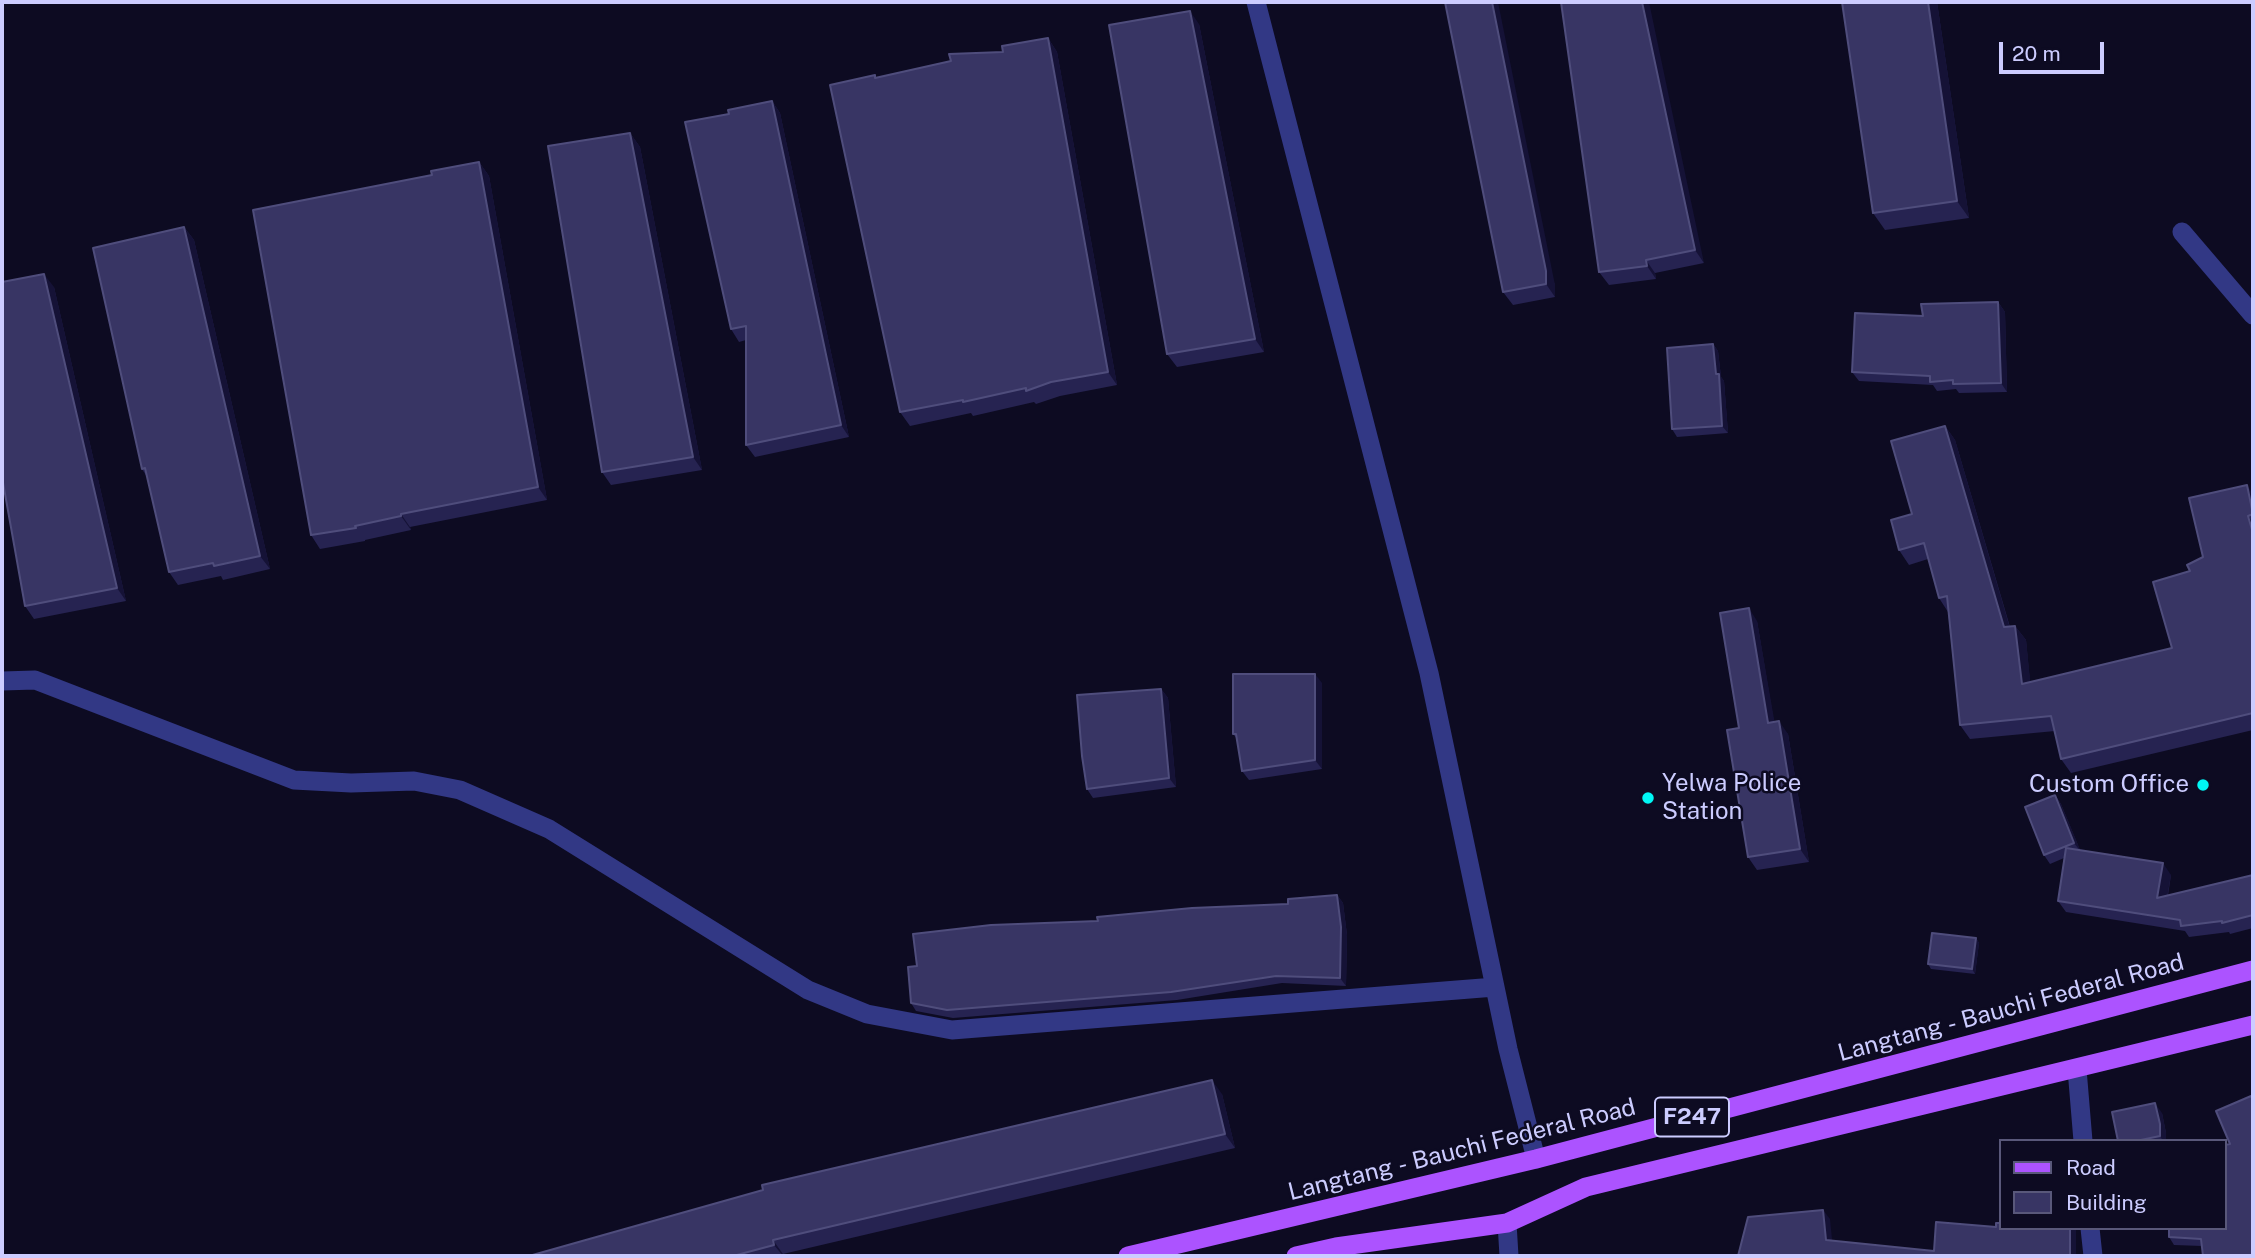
<!DOCTYPE html>
<html>
<head>
<meta charset="utf-8">
<style>
	body { margin:0 }
	#map { position:relative; width:2255px; height:1258px; overflow:hidden; background:#0d0b22; font-family:"Public Sans",sans-serif }
	canvas { display:block }
	.frame { position:absolute; inset:0; border:4px solid #ccf; pointer-events:none }
	.legend { position:absolute; left:1999px; top:1139px; width:228px; height:91px; box-sizing:border-box; background:#0d0b22; border:2px solid #59587a; margin:0; padding:9px 12px; list-style:none; font-size:21px; color:#ccf }
	.legend li { display:flex; align-items:center; gap:14px; height:35px }
	.legend b { width:35px; border:2px solid #59587a }
	.scale { position:absolute; left:1999px; top:42px; width:105px; height:32px; box-sizing:border-box; border:4px solid #ccf; border-top:0; padding-left:9px; font-size:21px; line-height:24px; white-space:nowrap; color:#ccf; -webkit-text-stroke:5px #0d0b22; paint-order:stroke }
</style>
</head>
<body>
<div id="map">
<canvas width="2255" height="1258"></canvas>
<div class="frame"></div>
<ul class="legend">
<li><b style="height:9px;background:#ac53ff"></b>Road</li>
<li><b style="height:19px;background:#383564"></b>Building</li>
</ul>
<div class="scale">20 m</div>
</div>
<script>
const ctx = document.querySelector('canvas').getContext('2d');
ctx.lineJoin = 'round';
function strokePath(path, color, width, dash) {
  ctx.strokeStyle = color;
  ctx.lineWidth = width;
  ctx.lineCap = dash ? 'butt' : 'round';
  ctx.setLineDash(dash || []);
  ctx.stroke(path);
}
function paint(path, color) {
  ctx.fillStyle = color;
  ctx.fill(path, 'evenodd');
}
function label(font, color, halo, rows, align = 'center') {
  ctx.font = font + ' "Public Sans",sans-serif';
  ctx.lineWidth = 5;
  ctx.setLineDash([]);
  ctx.textBaseline = 'middle';
  ctx.strokeStyle = halo;
  ctx.fillStyle = color;
  for (const [text, x, y, turn = 0] of rows) {
    ctx.save();
    ctx.translate(x, y);
    ctx.rotate((+turn || 0) * Math.PI / 180);
    ctx.textAlign = isNaN(turn) ? turn : align;
    if (halo) ctx.strokeText(text, 0, 0);
    ctx.fillText(text, 0, 0);
    ctx.restore();
  }
}
const minor = new Path2D(`
	M 1256,2 L 1429,673 L 1508,1049 L 1536,1159
	M 2182,232 L 2253,315
	M 2,681 L 35,680 L 294,780 L 351,783 L 414,781 L 460,790 L 549,829 L 808,990 L 867,1014 L 952,1030 L 1495,987
	M 2077,1069 L 2083,1141
	M 1507,1223 L 1509,1256
	M 2090,1228 L 2093,1256`);
const primary = new Path2D(`
	M 1128,1256 L 1536,1159 L 2253,970
	M 1296,1256 L 1336,1247 L 1507,1223 L 1586,1187 L 2253,1025`);
const wall = new Path2D(`
	M 1445,2 L 1555,285 L 1555,297 L 1513,305 L 1503,292 Z
	M 1561,2 L 1704,263 L 1655,273 L 1656,279 L 1609,285 L 1599,272 Z
	M 1842,2 L 1937,2 L 1969,218 L 1885,230 L 1873,213 Z
	M 1199,24 L 1264,352 L 1177,367 L 1167,354 Z
	M 1048,38 L 1057,52 L 1117,385 L 1060,396 L 1036,404 L 1034,402 L 973,416 L 971,413 L 910,426 L 900,412 L 876,78 L 1003,52 Z
	M 772,101 L 780,113 L 849,437 L 755,457 L 746,445 L 746,340 L 739,342 L 731,329 L 729,114 Z
	M 630,133 L 640,147 L 702,470 L 611,485 L 602,472 Z
	M 479,162 L 489,176 L 547,500 L 410,527 L 411,530 L 365,540 L 365,541 L 320,549 L 311,535 L 432,175 Z
	M 184,227 L 194,240 L 270,569 L 223,580 L 221,576 L 178,585 L 169,572 L 147,477 L 142,469 Z
	M 54,287 L 126,601 L 34,619 L 25,606 Z
	M 1998,302 L 2005,312 L 2007,392 L 1959,393 L 1956,389 L 1937,391 L 1933,385 L 1859,381 L 1852,372 L 1923,316 Z
	M 1713,344 L 1718,351 L 1721,377 L 1724,381 L 1728,433 L 1677,437 L 1672,429 Z
	M 1945,426 L 1955,440 L 2010,627 L 2015,626 L 2026,640 L 2030,682 L 2172,648 L 2190,571 L 2203,557 L 2253,494 L 2253,730 L 2071,773 L 2061,759 L 2055,731 L 1970,739 L 1960,725 L 1948,612 L 1939,598 L 1928,559 L 1909,565 L 1899,550 Z
	M 1757,621 L 1774,722 L 1788,734 L 1809,862 L 1757,870 L 1748,857 L 1739,728 Z
	M 1322,683 L 1322,769 L 1249,780 L 1242,771 L 1237,739 L 1233,734 Z
	M 1161,689 L 1168,698 L 1176,787 L 1093,798 L 1087,789 Z
	M 2055,795 L 2061,804 L 2080,850 L 2171,875 L 2168,895 L 2253,875 L 2253,928 L 2230,934 L 2229,932 L 2189,937 L 2185,931 L 2066,912 L 2058,901 L 2064,858 L 2050,864 L 2044,855 Z
	M 1337,895 L 1343,903 L 1347,935 L 1346,986 L 1282,983 L 1177,1000 L 953,1018 L 916,1011 L 911,1003 L 917,966 L 1098,921 L 1288,904 Z
	M 1976,938 L 1979,943 L 1975,974 L 1931,969 L 1928,964 Z
	M 1222,1094 L 1235,1148 L 783,1254 L 784,1256 L 529,1256 Z
	M 2251,1096 L 2253,1099 L 2253,1256 L 2202,1246 L 2174,1245 L 2169,1237 L 2225,1228 L 2230,1144 Z
	M 2162,1113 L 2166,1133 L 2166,1141 L 2118,1141 Z`);
const shadedWall = new Path2D(`
	M 1492,2 L 1498,2 L 1555,285 L 1555,297 L 1546,284 Z
	M 1642,2 L 1649,2 L 1704,263 L 1695,250 Z
	M 1928,2 L 1937,2 L 1969,218 L 1957,201 Z
	M 1190,11 L 1199,24 L 1264,352 L 1255,339 Z
	M 1048,38 L 1057,52 L 1117,385 L 1108,372 Z
	M 772,101 L 780,113 L 849,437 L 841,425 Z
	M 630,133 L 640,147 L 702,470 L 693,457 Z
	M 479,162 L 489,176 L 547,500 L 538,487 Z
	M 184,227 L 194,240 L 270,569 L 260,556 Z
	M 1646,260 L 1655,273 L 1656,279 L 1647,266 Z
	M 44,274 L 54,287 L 126,601 L 117,588 Z
	M 1998,302 L 2005,312 L 2007,392 L 2001,383 Z
	M 1713,344 L 1718,351 L 1721,377 L 1724,381 L 1728,433 L 1722,426 Z
	M 1945,426 L 1955,440 L 2014,642 L 2004,627 Z
	M 2247,485 L 2253,494 L 2253,514 Z
	M 401,514 L 410,527 L 411,530 L 401,516 Z
	M 2248,516 L 2253,523 L 2253,533 Z
	M 1749,608 L 1757,621 L 1777,736 L 1768,723 Z
	M 2015,626 L 2026,640 L 2032,698 L 2022,684 Z
	M 1315,674 L 1322,683 L 1322,769 L 1315,760 Z
	M 1161,689 L 1168,698 L 1176,787 L 1169,778 Z
	M 1779,721 L 1788,734 L 1809,862 L 1800,849 Z
	M 2055,795 L 2061,804 L 2081,852 L 2074,843 Z
	M 2163,863 L 2171,875 L 2165,909 L 2157,898 Z
	M 1337,895 L 1343,903 L 1347,935 L 1346,986 L 1340,978 Z
	M 1976,938 L 1979,943 L 1975,974 L 1972,969 Z
	M 1212,1080 L 1222,1094 L 1235,1148 L 1225,1134 Z
	M 2155,1103 L 2162,1113 L 2166,1133 L 2166,1141 L 2163,1141 L 2160,1136 Z
	M 1823,1210 L 1830,1219 L 1833,1249 L 1826,1240 Z
	M 2070,1228 L 2076,1228 L 2076,1256 L 2070,1256 Z
	M 773,1240 L 783,1254 L 784,1256 L 783,1256 L 774,1245 Z`);
const building = new Path2D(`
	M 1445,2 L 1492,2 L 1546,271 L 1546,284 L 1503,292 Z
	M 1561,2 L 1642,2 L 1695,250 L 1646,260 L 1647,266 L 1599,272 Z
	M 1842,2 L 1928,2 L 1957,201 L 1873,213 Z
	M 1190,11 L 1255,339 L 1167,354 L 1109,25 Z
	M 1048,38 L 1108,372 L 1051,382 L 1026,391 L 1026,388 L 963,402 L 963,400 L 900,412 L 830,85 L 875,75 L 875,78 L 951,61 L 949,54 L 1003,52 L 1002,46 Z
	M 772,101 L 841,425 L 746,445 L 746,326 L 731,329 L 685,122 L 729,114 L 728,110 Z
	M 630,133 L 693,457 L 602,472 L 548,146 Z
	M 479,162 L 538,487 L 401,514 L 401,516 L 355,526 L 356,528 L 311,535 L 253,210 L 432,175 L 431,171 Z
	M 184,227 L 260,556 L 214,566 L 213,563 L 169,572 L 145,468 L 142,469 L 93,248 Z
	M 44,274 L 117,588 L 25,606 L 2,477 L 2,282 Z
	M 1998,302 L 2001,383 L 1953,384 L 1953,380 L 1930,382 L 1930,376 L 1852,372 L 1855,313 L 1923,316 L 1921,304 Z
	M 1713,344 L 1716,374 L 1719,374 L 1722,426 L 1672,429 L 1667,348 Z
	M 1945,426 L 2004,627 L 2015,626 L 2022,684 L 2172,648 L 2153,582 L 2190,571 L 2187,565 L 2203,557 L 2189,498 L 2247,485 L 2253,514 L 2248,516 L 2253,533 L 2253,713 L 2061,759 L 2051,716 L 1960,725 L 1947,596 L 1939,598 L 1924,543 L 1899,550 L 1891,520 L 1912,514 L 1891,441 Z
	M 1749,608 L 1768,723 L 1779,721 L 1800,849 L 1748,857 L 1727,730 L 1739,728 L 1720,613 Z
	M 1233,674 L 1315,674 L 1315,760 L 1242,771 L 1236,734 L 1233,734 Z
	M 1161,689 L 1169,778 L 1087,789 L 1082,756 L 1077,695 Z
	M 2055,795 L 2074,843 L 2044,855 L 2025,807 Z
	M 2066,848 L 2163,863 L 2157,898 L 2253,875 L 2253,915 L 2222,923 L 2222,921 L 2181,926 L 2180,920 L 2058,901 Z
	M 1337,895 L 1341,927 L 1340,978 L 1276,976 L 1171,992 L 947,1010 L 911,1003 L 908,967 L 917,966 L 913,934 L 991,925 L 1098,921 L 1097,917 L 1192,908 L 1288,904 L 1288,899 Z
	M 1932,933 L 1976,938 L 1972,969 L 1928,964 Z
	M 1212,1080 L 1225,1134 L 773,1240 L 774,1245 L 733,1256 L 529,1256 L 763,1190 L 762,1185 Z
	M 2251,1096 L 2253,1101 L 2253,1256 L 2203,1256 L 2201,1239 L 2169,1237 L 2169,1228 L 2225,1228 L 2225,1145 L 2230,1144 L 2216,1111 Z
	M 2155,1103 L 2160,1124 L 2160,1136 L 2136,1141 L 2118,1141 L 2112,1112 Z
	M 1823,1210 L 1826,1240 L 1934,1251 L 1936,1222 L 1996,1227 L 1996,1223 L 2001,1223 L 2001,1228 L 2070,1228 L 2070,1256 L 1738,1256 L 1748,1217 Z`);
const markers = [
	[2203,785,7,"#00f7f5"],
	[1648,798,7,"#00f7f5"]
];
const shields = [
	[1692,1117,74]
];
const shieldNames = [
	["F247",1692,1117]
];
const poiNames = [
	["Yelwa Police",1662,784],
	["Station",1662,812],
	["Custom Office",2189,785,"right"]
];
const streetNames = [
	["Langtang - Bauchi Federal Road",2011,1008,-15],
	["Langtang - Bauchi Federal Road",1462,1150,-14]
];
strokePath(minor, '#323885', 19);
strokePath(primary, '#ac53ff', 19);
paint(wall, '#262351');
paint(shadedWall, '#151236');
paint(building, '#383564');
strokePath(building, '#4f4d7c', 2);
for (const [x, y, r, color] of markers) {
  const dot = new Path2D();
  dot.arc(x, y, r, 0, 2 * Math.PI);
  ctx.fillStyle = color;
  ctx.fill(dot);
  strokePath(dot, '#0d0b22', 2.5);
}
for (const [x, y, w] of shields) {
  const box = new Path2D();
  box.roundRect(x - w / 2, y - 19.5, w, 39, 5);
  ctx.fillStyle = '#0d0b22';
  ctx.fill(box);
  strokePath(box, '#ccf', 2);
}
label('bold 23px', '#ccf', null, shieldNames);
label('24px', '#ccf', '#0d0b22', poiNames, 'left');
label('24px', '#ccf', '#0d0b22', streetNames);
</script>
</body>
</html>
